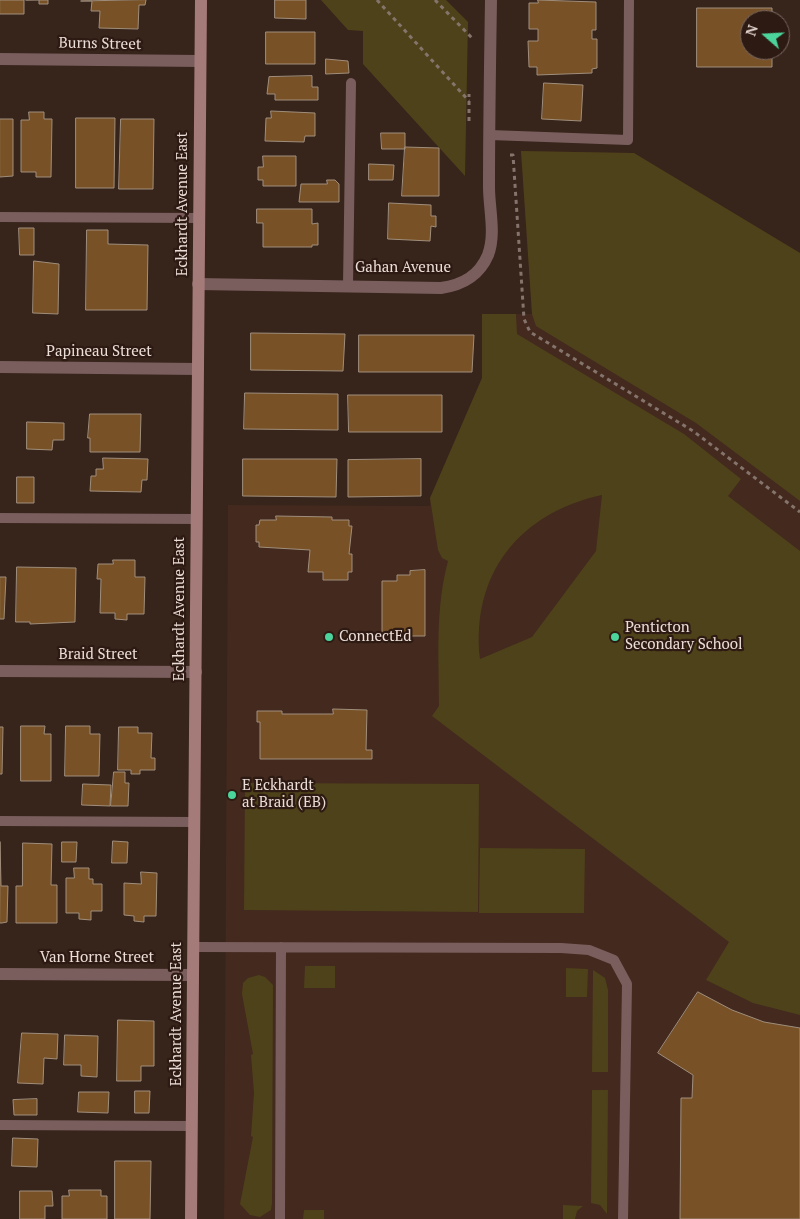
<!DOCTYPE html>
<html>
<head>
<meta charset="utf-8">
<style>
	body { margin:0 }
	#map { position:relative; width:800px; height:1219px; overflow:hidden; background:#37241b; font-family:"PT Serif",serif }
	canvas { display:block }
	.north { position:absolute; left:740px; top:10px; width:50px; height:50px; box-sizing:border-box; background:#2d1a12; border:1px solid #796861; border-radius:50%; rotate:289deg; font-size:14px; font-weight:700; line-height:20px; text-align:center; color:#ebddd8 }
	.north::after { content:''; display:block; margin:auto; width:18px; height:22px; background:#4bd49b; clip-path:polygon(50% 0,100% 100%,50% 72%,0 100%) }
</style>
</head>
<body>
<div id="map">
<canvas width="800" height="1219"></canvas>
<div class="north">N</div>
</div>
<script>
const ctx = document.querySelector('canvas').getContext('2d');
ctx.lineJoin = 'round';
function paint(path, color) {
  ctx.fillStyle = color;
  ctx.fill(path, 'evenodd');
}
function strokePath(path, color, width, dash) {
  ctx.strokeStyle = color;
  ctx.lineWidth = width;
  ctx.lineCap = dash ? 'butt' : 'round';
  ctx.setLineDash(dash || []);
  ctx.stroke(path);
}
function label(font, color, halo, rows, align = 'center') {
  ctx.font = font + ' "PT Serif",serif';
  ctx.lineWidth = 4.5;
  ctx.setLineDash([]);
  ctx.textBaseline = 'middle';
  ctx.strokeStyle = halo;
  ctx.fillStyle = color;
  for (const [text, x, y, turn = 0] of rows) {
    ctx.save();
    ctx.translate(x, y);
    ctx.rotate((+turn || 0) * Math.PI / 180);
    ctx.textAlign = isNaN(turn) ? turn : align;
    if (halo) ctx.strokeText(text, 0, 0);
    ctx.fillText(text, 0, 0);
    ctx.restore();
  }
}
const built = new Path2D(`
	M 521,151 L 634,153 L 800,253 L 800,1219 L 224,1219 L 228,505 L 430,506 L 430,498 L 482,378 L 482,314 L 532,314 Z`);
const green = new Path2D(`
	M 321,0 L 446,0 L 468,22 L 465,176 L 363,64 L 363,31 L 348,30 Z
	M 521,151 L 634,153 L 800,253 L 800,501 L 696,423 L 536,326 L 532,314 Z
	M 482,314 L 516,314 L 517,334 L 684,434 L 741,479 L 728,496 L 800,551 L 800,1015 L 753,1003 L 706,980 L 729,942 L 432,716 L 439,706 C 439,656 435,610 448,561 L 442,558 L 438,550 L 430,498 L 482,378 ZM 602,495 L 596,551 L 532,637 L 480,659 C 471,574 519,513 602,495 Z
	M 245,783 L 479,784 L 478,912 L 244,910 Z
	M 480,848 L 585,849 L 584,913 L 479,913 Z
	M 305,966 L 335,966 L 335,988 L 304,988 Z
	M 566,968 L 588,969 L 587,997 L 566,997 Z
	M 593,970 L 605,978 L 608,990 L 608,1072 L 592,1072 Z
	M 259,975 L 265,977 L 273,985 L 272,1203 L 271,1210 L 260,1217 L 250,1215 L 240,1204 L 253,1137 L 251,1136 L 254,1093 L 251,1055 L 253,1054 L 242,994 L 243,983 L 248,978 Z
	M 592,1090 L 608,1090 L 607,1214 L 600,1205 L 591,1203 Z
	M 563,1206 L 563,1205 L 583,1206 L 577,1211 L 575,1219 L 563,1219 Z
	M 304,1210 L 324,1210 L 324,1219 L 303,1219 Z`);
const building = new Path2D(`
	M 0,0 L 24,0 L 24,14 L 0,14 Z
	M 26,0 L 48,0 L 48,4 L 39,4 L 39,0 Z
	M 146,0 L 145,5 L 139,5 L 138,29 L 99,28 L 100,11 L 91,11 L 92,1 L 81,1 Z
	M 275,0 L 306,0 L 306,19 L 275,18 Z
	M 538,0 L 596,2 L 596,30 L 592,30 L 592,39 L 597,39 L 597,68 L 592,69 L 592,73 L 537,75 L 537,67 L 529,67 L 528,41 L 538,41 L 538,29 L 529,29 L 529,3 L 538,3 Z
	M 697,8 L 772,8 L 772,17 L 781,17 L 782,50 L 772,50 L 772,67 L 697,67 ZM 750,20 L 780,20 L 780,50 L 750,50 Z
	M 266,32 L 315,32 L 315,64 L 266,64 Z
	M 326,59 L 348,61 L 349,73 L 326,74 Z
	M 312,76 L 312,87 L 318,87 L 318,100 L 275,100 L 275,94 L 267,94 L 269,77 Z
	M 544,83 L 583,85 L 581,121 L 542,119 Z
	M 271,111 L 315,113 L 315,136 L 305,136 L 304,142 L 265,141 L 266,118 L 271,118 Z
	M 29,112 L 44,112 L 44,119 L 52,119 L 51,177 L 36,177 L 36,172 L 21,172 L 21,120 L 29,120 Z
	M 76,118 L 115,118 L 114,188 L 76,188 Z
	M 0,119 L 13,119 L 13,176 L 0,177 Z
	M 121,119 L 154,119 L 153,189 L 119,189 Z
	M 381,133 L 405,133 L 405,149 L 382,149 Z
	M 405,147 L 439,148 L 439,196 L 402,196 Z
	M 263,156 L 296,156 L 296,186 L 263,186 L 263,180 L 258,180 L 258,167 L 263,167 Z
	M 369,164 L 394,165 L 393,180 L 369,180 Z
	M 327,180 L 335,180 L 339,184 L 339,202 L 299,202 L 301,184 L 327,184 Z
	M 389,203 L 431,205 L 431,216 L 436,216 L 436,227 L 431,226 L 430,241 L 388,239 Z
	M 257,209 L 312,209 L 312,224 L 318,223 L 318,245 L 312,245 L 312,247 L 263,247 L 263,223 L 257,223 Z
	M 19,228 L 34,228 L 34,255 L 20,255 Z
	M 87,230 L 108,230 L 108,244 L 148,245 L 147,310 L 86,310 Z
	M 34,261 L 59,264 L 58,314 L 33,313 Z
	M 251,333 L 345,334 L 343,371 L 251,370 Z
	M 359,335 L 474,335 L 472,372 L 359,372 Z
	M 245,393 L 338,394 L 338,430 L 244,429 Z
	M 348,395 L 442,395 L 442,432 L 349,432 Z
	M 90,414 L 141,414 L 140,452 L 90,452 L 90,438 L 88,438 Z
	M 27,422 L 64,423 L 64,440 L 53,440 L 52,450 L 27,449 Z
	M 103,458 L 148,459 L 147,480 L 142,480 L 141,492 L 90,491 L 91,476 L 96,476 L 96,469 L 103,469 Z
	M 243,459 L 337,459 L 336,497 L 243,496 Z
	M 421,459 L 421,496 L 348,497 L 348,460 Z
	M 17,477 L 34,477 L 34,503 L 17,503 Z
	M 276,516 L 332,517 L 332,520 L 349,520 L 349,526 L 352,526 L 349,554 L 352,554 L 352,572 L 348,572 L 348,580 L 323,580 L 323,572 L 308,572 L 310,550 L 259,547 L 259,542 L 256,542 L 256,525 L 259,525 L 260,520 L 276,520 Z
	M 113,560 L 135,560 L 135,577 L 145,577 L 144,614 L 127,614 L 127,620 L 115,619 L 115,613 L 100,613 L 101,579 L 97,579 L 98,564 L 113,564 Z
	M 17,567 L 76,568 L 75,622 L 30,624 L 30,622 L 16,622 Z
	M 425,570 L 425,636 L 382,636 L 382,581 L 397,581 L 397,575 L 410,575 L 410,571 Z
	M 0,577 L 6,577 L 4,619 L 0,619 Z
	M 333,709 L 367,710 L 366,750 L 372,750 L 372,759 L 260,759 L 260,722 L 257,722 L 257,711 L 282,711 L 282,714 L 333,714 Z
	M 21,726 L 45,726 L 44,734 L 51,734 L 51,781 L 21,781 Z
	M 66,726 L 90,726 L 90,734 L 100,734 L 99,776 L 65,776 Z
	M 0,727 L 3,727 L 2,774 L 0,774 Z
	M 119,727 L 138,727 L 138,733 L 152,733 L 151,758 L 155,758 L 155,770 L 140,770 L 140,774 L 131,774 L 131,770 L 118,770 Z
	M 114,772 L 125,772 L 125,783 L 129,783 L 128,806 L 111,806 Z
	M 83,784 L 111,785 L 110,806 L 82,805 Z
	M 113,841 L 128,842 L 127,863 L 112,863 Z
	M 0,842 L 1,886 L 8,886 L 7,922 L 2,923 L 0,923 Z
	M 62,842 L 77,842 L 76,862 L 62,862 Z
	M 23,843 L 52,844 L 51,885 L 57,885 L 57,923 L 16,923 L 16,886 L 22,886 Z
	M 74,868 L 89,868 L 89,879 L 93,879 L 93,884 L 102,884 L 102,911 L 91,911 L 91,920 L 79,919 L 79,913 L 66,913 L 66,878 L 74,878 Z
	M 141,872 L 157,873 L 156,916 L 144,916 L 144,922 L 134,921 L 134,916 L 124,915 L 124,883 L 141,884 Z
	M 698,992 L 732,1010 L 764,1022 L 800,1028 L 800,1219 L 680,1219 L 681,1098 L 692,1098 L 693,1075 L 658,1053 Z
	M 118,1020 L 154,1021 L 154,1066 L 141,1066 L 141,1081 L 117,1081 Z
	M 22,1033 L 58,1034 L 57,1059 L 44,1058 L 43,1084 L 18,1083 Z
	M 65,1035 L 98,1036 L 97,1077 L 81,1076 L 81,1065 L 64,1065 Z
	M 135,1091 L 150,1091 L 149,1113 L 135,1113 Z
	M 79,1092 L 109,1092 L 108,1113 L 78,1112 Z
	M 37,1099 L 37,1115 L 14,1115 L 13,1100 Z
	M 13,1138 L 38,1139 L 37,1167 L 12,1166 Z
	M 115,1161 L 151,1161 L 150,1219 L 115,1219 Z
	M 69,1190 L 101,1190 L 101,1196 L 107,1196 L 107,1219 L 62,1219 L 62,1196 L 69,1196 Z
	M 20,1191 L 52,1191 L 53,1206 L 45,1206 L 45,1219 L 20,1219 Z`);
const path = new Path2D(`
	M 377,0 L 469,101
	M 435,0 L 472,38
	M 469,121 L 469,94
	M 510,155 L 513,155 L 524,319 L 530,332 L 693,431 L 800,512`);
const lane = new Path2D(`
	M 490,135 L 628,140 L 629,0
	M 0,217 L 199,218
	M 348,285 L 351,83
	M 0,518 L 197,519
	M 0,821 L 195,822
	M 194,947 L 561,948 L 589,950 L 614,960 L 627,984 L 623,1219
	M 0,1125 L 192,1126
	M 280,1219 L 281,947`);
const street = new Path2D(`
	M 0,59 L 200,61
	M 198,284 L 441,288 C 463,285 479,276 488,255 C 496,234 489,209 489,187 C 489,125 490,62 491,0
	M 0,367 L 198,369
	M 0,671 L 196,672
	M 0,974 L 193,975`);
const secondary = new Path2D(`
	M 191,1219 L 201,0`);
const markers = [
	[329,637,5,"#4bd49b"],
	[615,637,5,"#4bd49b"],
	[232,795,5,"#4bd49b"]
];
const streetNames = [
	["Burns Street",100,44,1],
	["Eckhardt Avenue East",183,204,-90],
	["Gahan Avenue",403,268],
	["Papineau Street",99,352],
	["Eckhardt Avenue East",180,609,-90],
	["Braid Street",98,655],
	["Van Horne Street",97,958],
	["Eckhardt Avenue East",177,1014,-90]
];
const poiNames = [
	["Penticton",625,628],
	["Secondary School",625,645],
	["ConnectEd",339,637],
	["E Eckhardt",242,786],
	["at Braid (EB)",242,803]
];
paint(built, '#43291e');
paint(green, '#4e421a');
paint(building, '#785226');
strokePath(building, '#a08e7c', 1);
strokePath(path, '#85746c', 3, [4, 4]);
strokePath(lane, '#795e5d', 10);
strokePath(street, '#795e5d', 12);
strokePath(secondary, '#a57b79', 12);
for (const [x, y, r, color] of markers) {
  const dot = new Path2D();
  dot.arc(x, y, r, 0, 2 * Math.PI);
  ctx.fillStyle = color;
  ctx.fill(dot);
  strokePath(dot, '#2d1a12', 2);
}
label('15px', '#ebddd8', '#2d1a12', streetNames);
label('15px', '#ebddd8', '#2d1a12', poiNames, 'left');
</script>
</body>
</html>
